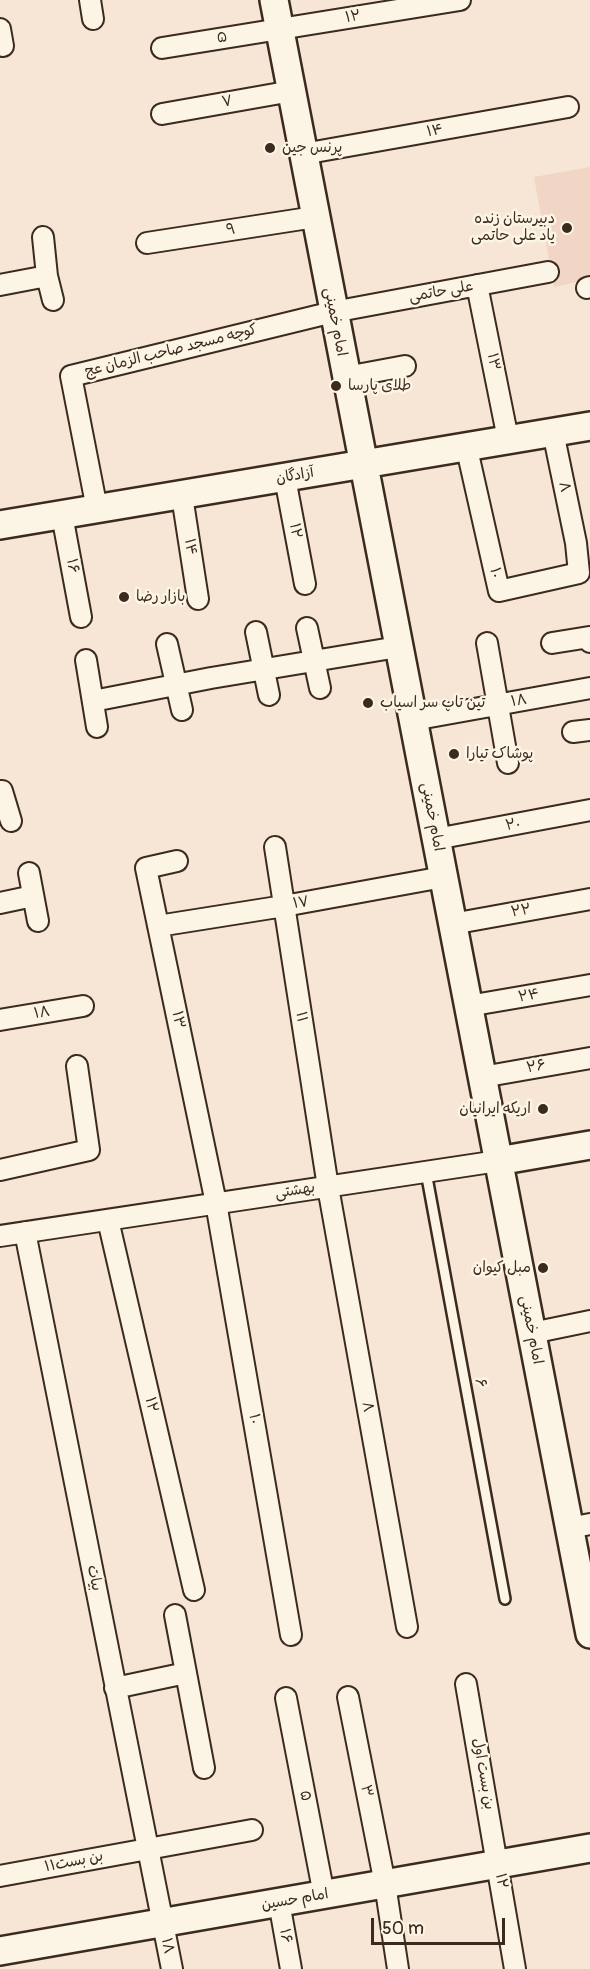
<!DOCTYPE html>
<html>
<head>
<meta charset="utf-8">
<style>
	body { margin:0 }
	#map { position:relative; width:590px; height:1969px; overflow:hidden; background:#f7e6d6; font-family:Pangolin,sans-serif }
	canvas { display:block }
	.scale { position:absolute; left:371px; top:1918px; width:134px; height:27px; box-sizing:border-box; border:3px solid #3b2a1e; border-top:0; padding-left:8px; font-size:18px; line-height:21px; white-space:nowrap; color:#3b2a1e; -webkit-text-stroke:4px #fcf5e5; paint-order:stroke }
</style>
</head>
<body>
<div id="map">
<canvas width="590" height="1969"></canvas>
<div class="scale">50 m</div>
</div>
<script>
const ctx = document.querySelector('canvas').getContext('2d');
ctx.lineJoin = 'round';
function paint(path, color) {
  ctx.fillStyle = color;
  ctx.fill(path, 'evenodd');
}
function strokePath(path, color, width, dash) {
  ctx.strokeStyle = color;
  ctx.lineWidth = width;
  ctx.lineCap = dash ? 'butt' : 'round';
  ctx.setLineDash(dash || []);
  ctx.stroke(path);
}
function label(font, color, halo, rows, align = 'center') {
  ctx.font = font + ' Pangolin,"Playpen Sans Arabic",sans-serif';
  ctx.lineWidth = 5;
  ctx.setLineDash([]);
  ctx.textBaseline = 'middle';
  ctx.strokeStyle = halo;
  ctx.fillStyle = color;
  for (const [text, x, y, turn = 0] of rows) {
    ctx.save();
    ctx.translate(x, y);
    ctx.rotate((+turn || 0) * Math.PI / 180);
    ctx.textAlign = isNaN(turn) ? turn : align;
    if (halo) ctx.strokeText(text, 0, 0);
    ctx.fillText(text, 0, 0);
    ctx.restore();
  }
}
const built = new Path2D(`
	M 590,167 L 590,279 L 554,287 L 534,177 Z`);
const lane = new Path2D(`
	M 426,1172 L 505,1599`);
const street = new Path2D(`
	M 90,0 L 93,19
	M 0,29 L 3,46
	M 162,48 L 460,0
	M 162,114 L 292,91
	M 303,154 L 568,107
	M 43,237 L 47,276 L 53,300
	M 147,243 L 315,217
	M 0,285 L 47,276
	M 477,285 L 508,439
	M 587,288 L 590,287
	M 346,377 L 405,366
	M 466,445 L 499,591 L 579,573 L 576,543 L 553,432
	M 285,478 L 305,584
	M 182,496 L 198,599
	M 97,509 L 71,376 L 333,312 L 548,272
	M 62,515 L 81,617
	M 307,628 L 320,688
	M 256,632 L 269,695
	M 487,643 L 508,763
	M 552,643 L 589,637 L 590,642
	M 167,644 L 182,710
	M 86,660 L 97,727
	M 93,701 L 211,678 L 398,647
	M 413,720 L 590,688
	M 573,732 L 590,730
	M 0,791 L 2,791 L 11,821
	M 436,839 L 590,810
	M 275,847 L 328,1187 L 407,1627
	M 177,861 L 146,868 L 216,1203 L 291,1635
	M 29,873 L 38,921
	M 0,903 L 33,896
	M 452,924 L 590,899
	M 158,926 L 284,906 L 443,877
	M 468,1006 L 590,985
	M 0,1020 L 83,1006
	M 482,1077 L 590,1058
	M 0,1170 L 89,1150 L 77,1066
	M 108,1220 L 194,1590
	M 25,1232 L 172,1969
	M 0,1236 L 498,1161
	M 532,1333 L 590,1321
	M 569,1528 L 590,1524
	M 186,1673 L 204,1768
	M 466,1684 L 515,1969
	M 115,1688 L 186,1673 L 175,1615
	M 348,1697 L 385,1884 L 398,1969
	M 286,1698 L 324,1895
	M 0,1876 L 252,1830
	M 279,1902 L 291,1969`);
const secondary = new Path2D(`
	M 274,0 L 590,1634
	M 0,525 L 590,426
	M 498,1161 L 590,1145
	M 0,1951 L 590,1848`);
const markers = [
	[270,148,6,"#3b2a1e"],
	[567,228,6,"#3b2a1e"],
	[336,386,6,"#3b2a1e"],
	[124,597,6,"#3b2a1e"],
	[368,703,6,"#3b2a1e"],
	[454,754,6,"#3b2a1e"],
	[543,1109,6,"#3b2a1e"],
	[543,1268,6,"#3b2a1e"]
];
const streetNames = [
	["۱۲",353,17,-9],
	["۵",222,38,-9],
	["۷",227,102,-10],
	["۱۴",435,131,-10],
	["۹",231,230,-9],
	["علی حاتمی",441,292,-10],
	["امام خمینی",335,322,79],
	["کوچه مسجد صاحب الزمان عج",171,351,-14],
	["۱۳",493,362,79],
	["آزادگان",295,476,-10],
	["۸",564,487,78],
	["۱۲",295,531,80],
	["۱۴",190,547,81],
	["۱۶",72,566,79],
	["۱۰",495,573,77],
	["۱۸",519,701,-10],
	["امام خمینی",432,817,79],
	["۲۰",513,825,-10],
	["۱۷",301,903,-10],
	["۲۲",521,911,-10],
	["۲۴",529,996,-10],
	["۱۸",42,1013,-10],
	["۱۱",301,1017,81],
	["۱۳",178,1020,78],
	["۲۶",536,1067,-10],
	["بهشتی",295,1191,-9],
	["امام خمینی",531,1330,79],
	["۶",480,1383,80],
	["۱۲",151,1405,77],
	["۸",367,1407,80],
	["۱۰",254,1419,80],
	["بیات",94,1578,79],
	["بن بست اول",483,1774,80],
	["۳",366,1791,79],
	["۵",305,1796,79],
	["بن بست۱۱",74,1862,-11],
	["۱۲",501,1881,81],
	["امام حسین",295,1900,-10],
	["۱۶",285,1936,79],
	["۱۸",167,1946,78]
];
const poiNames = [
	["پرنس جین",282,148],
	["دبیرستان زنده",555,219,"right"],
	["یاد علی حاتمی",555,236,"right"],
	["طلای پارسا",348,386],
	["بازار رضا",136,597],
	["تین تاپ سر اسیاب",380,703],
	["پوشاک تیارا",466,754],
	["اریکه ایرانیان",531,1109,"right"],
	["مبل کیوان",531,1268,"right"]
];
paint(built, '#f1d5c5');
strokePath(lane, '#3b2a1e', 14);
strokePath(street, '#3b2a1e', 24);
strokePath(secondary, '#3b2a1e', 32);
strokePath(lane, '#fcf5e5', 9);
strokePath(street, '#fcf5e5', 20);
strokePath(secondary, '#fcf5e5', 27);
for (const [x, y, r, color] of markers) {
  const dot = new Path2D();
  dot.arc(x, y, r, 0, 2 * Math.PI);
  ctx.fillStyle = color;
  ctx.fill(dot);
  strokePath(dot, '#fcf5e5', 2);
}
label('15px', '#3b2a1e', '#fcf5e5', streetNames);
label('15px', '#3b2a1e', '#fcf5e5', poiNames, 'left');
</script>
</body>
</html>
